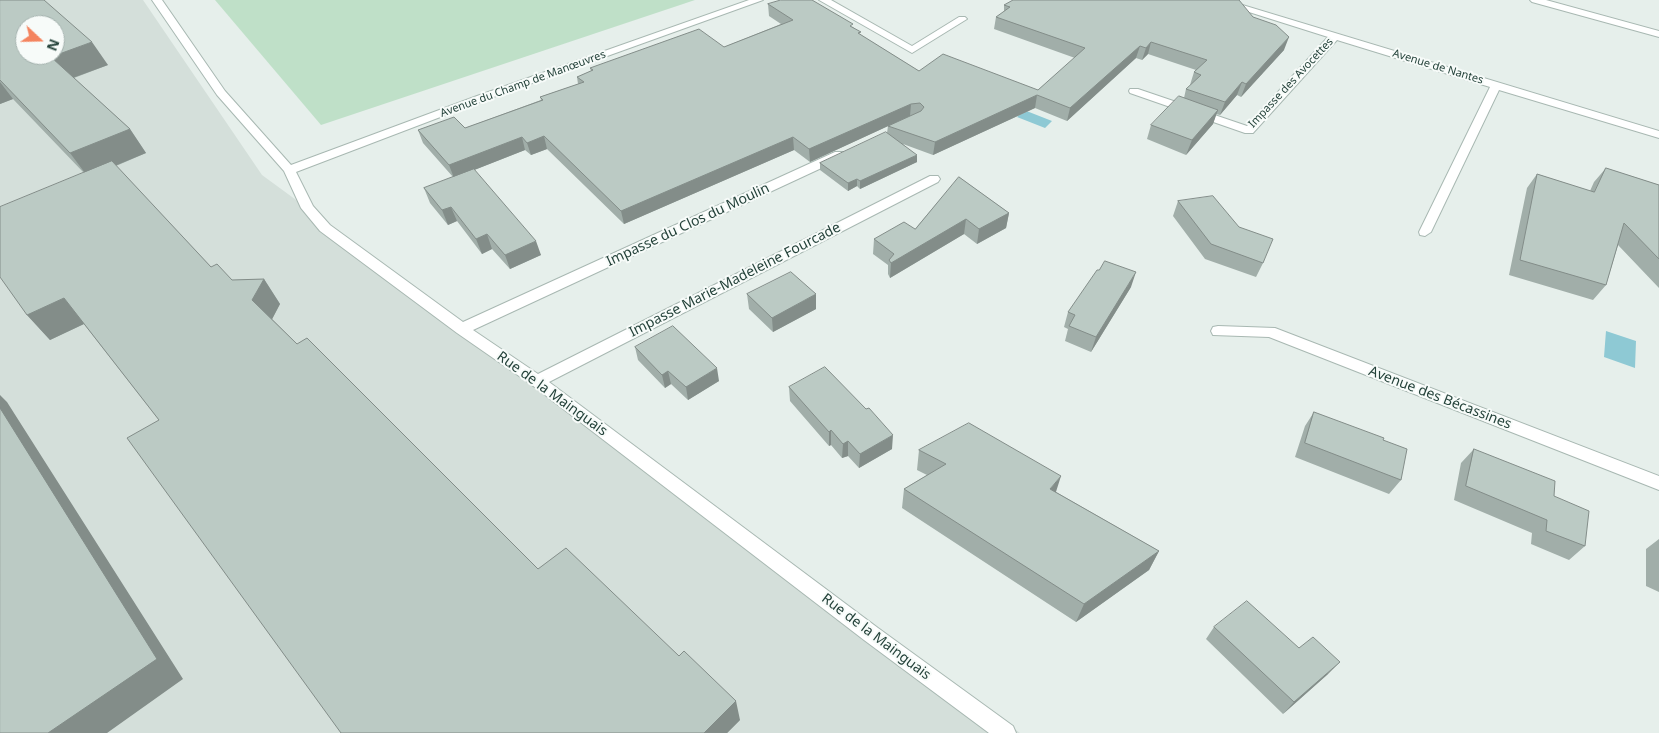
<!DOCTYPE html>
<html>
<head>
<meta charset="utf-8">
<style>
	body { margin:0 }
	#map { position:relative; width:1659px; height:733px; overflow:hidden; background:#e6efeb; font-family:"Noto Sans",sans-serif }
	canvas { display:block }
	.north { position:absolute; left:15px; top:15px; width:50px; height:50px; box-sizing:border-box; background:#f7fbf9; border:1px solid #a3b1ad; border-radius:50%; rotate:111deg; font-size:14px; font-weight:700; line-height:20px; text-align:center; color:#24423a }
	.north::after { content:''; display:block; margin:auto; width:18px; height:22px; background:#f4845f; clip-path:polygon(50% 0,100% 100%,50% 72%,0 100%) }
</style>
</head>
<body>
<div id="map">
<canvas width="1659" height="733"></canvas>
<div class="north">N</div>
</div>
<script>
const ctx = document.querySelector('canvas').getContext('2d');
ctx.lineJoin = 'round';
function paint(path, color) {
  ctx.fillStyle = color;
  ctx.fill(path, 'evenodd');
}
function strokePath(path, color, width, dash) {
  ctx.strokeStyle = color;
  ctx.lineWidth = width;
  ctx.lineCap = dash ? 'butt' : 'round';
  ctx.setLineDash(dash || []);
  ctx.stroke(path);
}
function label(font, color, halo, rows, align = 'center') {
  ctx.font = font + ' "Noto Sans",sans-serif';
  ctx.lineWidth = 4;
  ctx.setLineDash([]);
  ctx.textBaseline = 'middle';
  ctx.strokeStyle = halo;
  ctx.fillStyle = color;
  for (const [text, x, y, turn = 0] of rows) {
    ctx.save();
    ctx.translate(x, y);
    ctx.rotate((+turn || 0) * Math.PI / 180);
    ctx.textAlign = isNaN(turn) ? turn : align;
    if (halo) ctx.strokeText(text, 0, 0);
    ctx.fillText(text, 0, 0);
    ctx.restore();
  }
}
const built = new Path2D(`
	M 0,0 L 143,0 L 262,175 L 818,582 L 1020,733 L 0,733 ZM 25,25 L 55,25 L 55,55 L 25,55 Z`);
const green = new Path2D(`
	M 215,0 L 695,0 L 321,125 Z`);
const water = new Path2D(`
	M 1024,110 L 1052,121 L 1045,128 L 1017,117 Z
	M 1606,331 L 1636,341 L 1635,368 L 1604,357 Z`);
const minor = new Path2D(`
	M 152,0 L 162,0 L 225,91 L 291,165 L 477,96 L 749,0 L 763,0 L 485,100 L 296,172 L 313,206 L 330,225 L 463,322 L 835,152 L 843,152 L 845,155 L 843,158 L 473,330 L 538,374 L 930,176 L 938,176 L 940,179 L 938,182 L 549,382 L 878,628 L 1013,726 L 1016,733 L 989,733 L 864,640 L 532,385 L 457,333 L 320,231 L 301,208 L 284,171 L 217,95 Z
	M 819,0 L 831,0 L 912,46 L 959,17 L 965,17 L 967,19 L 912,53 Z
	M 1211,0 L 1226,0 L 1659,131 L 1659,138 L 1499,90 L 1431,232 L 1425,236 L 1420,235 L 1419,232 L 1490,87 L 1337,40 L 1253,133 L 1245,133 L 1130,93 L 1129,91 L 1130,89 L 1138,89 L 1247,126 L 1328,37 Z
	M 1530,0 L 1546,0 L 1659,31 L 1659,37 L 1532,2 Z
	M 1218,326 L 1275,328 L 1659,476 L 1659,490 L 1269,337 L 1213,335 L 1211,331 L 1213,327 Z`);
const wall = new Path2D(`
	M 0,0 L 108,65 L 74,78 L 130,129 L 146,153 L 116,166 L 211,267 L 232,280 L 264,279 L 280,304 L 272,319 L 297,344 L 538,569 L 740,720 L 727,733 L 341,733 L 159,420 L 84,324 L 50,340 L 27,315 L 84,173 L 13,99 L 0,104 Z
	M 768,4 L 853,27 L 861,35 L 919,71 L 1038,90 L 1075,58 L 994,29 L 996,17 L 1004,12 L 1004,5 L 1253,17 L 1284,50 L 1241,97 L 1237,95 L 1220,115 L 1216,114 L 1213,124 L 1186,155 L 1147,139 L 1151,125 L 1184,98 L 1186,89 L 1191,85 L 1190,85 L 1194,72 L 1196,70 L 1148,54 L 1142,60 L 1136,58 L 1067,121 L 1035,108 L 933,155 L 903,144 L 917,162 L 860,189 L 857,186 L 848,191 L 820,170 L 820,163 L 887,133 L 888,126 L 810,162 L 794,150 L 624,224 L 547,149 L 531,155 L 525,150 L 474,170 L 541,255 L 510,269 L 492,249 L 482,254 L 457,221 L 448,225 L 430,203 L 424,188 L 453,177 L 423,143 L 418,130 L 465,128 L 541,100 L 540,97 L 578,84 L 577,77 L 591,71 L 590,68 L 724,47 L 781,24 L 769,16 Z
	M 1606,168 L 1659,185 L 1659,288 L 1618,245 L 1606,285 L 1593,300 L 1509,275 L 1527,188 L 1537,174 L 1590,191 L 1594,182 Z
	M 959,177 L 1009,213 L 1006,228 L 977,244 L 964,234 L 890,278 L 888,274 L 888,265 L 873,254 L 874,239 L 915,229 Z
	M 1178,201 L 1263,263 L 1256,277 L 1205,259 L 1173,216 Z
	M 1131,287 L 1091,352 L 1065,341 L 1068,329 L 1064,327 L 1068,312 Z
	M 747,294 L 816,309 L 773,332 L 749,309 Z
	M 635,347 L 719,381 L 688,400 L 671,384 L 665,388 L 638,360 Z
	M 789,387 L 892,449 L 859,468 L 848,456 L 842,458 L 831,445 L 829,446 L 790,401 Z
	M 1314,412 L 1383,440 L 1401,480 L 1389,494 L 1295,457 L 1305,426 Z
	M 1474,449 L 1554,496 L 1585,546 L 1569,560 L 1531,544 L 1532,533 L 1454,500 L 1461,463 Z
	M 919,450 L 1056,492 L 1159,551 L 1149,570 L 1076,622 L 902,508 L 904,489 L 927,475 L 917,470 Z
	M 1659,539 L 1659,592 L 1646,586 L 1646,549 Z
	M 1214,627 L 1328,674 L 1283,714 L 1206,639 Z`);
const shadedWall = new Path2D(`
	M 1289,37 L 1284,50 L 1241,97 L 1246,84 Z
	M 92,42 L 108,65 L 67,80 L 51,57 Z
	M 1151,42 L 1148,54 L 1142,60 L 1146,48 Z
	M 1140,46 L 1136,58 L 1067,121 L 1070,108 Z
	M 0,82 L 13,99 L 0,104 Z
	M 1242,82 L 1237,95 L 1220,115 L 1225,102 Z
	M 1037,95 L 1035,108 L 933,155 L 935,142 Z
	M 911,104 L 910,116 L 810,162 L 809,149 Z
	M 1218,110 L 1213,124 L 1186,155 L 1192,140 Z
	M 130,129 L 146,153 L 88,177 L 70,153 Z
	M 544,136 L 547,149 L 531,155 L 527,143 Z
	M 522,137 L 525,150 L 454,178 L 449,165 Z
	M 793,137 L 794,150 L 624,224 L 621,211 Z
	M 917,155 L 917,162 L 860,189 L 860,181 Z
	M 857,179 L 857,186 L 848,191 L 848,183 Z
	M 451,207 L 457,221 L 448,225 L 442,210 Z
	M 1009,213 L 1006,228 L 977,244 L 979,229 Z
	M 966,219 L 964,234 L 890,278 L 891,263 Z
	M 487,234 L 492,249 L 482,254 L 476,239 Z
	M 536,241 L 541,255 L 510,269 L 505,255 Z
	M 1136,272 L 1131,287 L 1091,352 L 1096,337 Z
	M 264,279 L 280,304 L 269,325 L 252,300 Z
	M 816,294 L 816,309 L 773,332 L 772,318 Z
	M 64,298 L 86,323 L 50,340 L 27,315 Z
	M 717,368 L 719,381 L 688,400 L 686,387 Z
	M 668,371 L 671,384 L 665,388 L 662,375 Z
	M 0,395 L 7,402 L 183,679 L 107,733 L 48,733 L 0,408 Z
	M 831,430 L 831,445 L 829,446 L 829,432 Z
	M 893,435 L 892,449 L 859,468 L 860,454 Z
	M 848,441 L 848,456 L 842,458 L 843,444 Z
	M 1061,476 L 1055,495 L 1050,489 Z
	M 1159,551 L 1149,570 L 1076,622 L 1084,604 Z
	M 1340,662 L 1328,674 L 1283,714 L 1294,702 Z
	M 736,701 L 740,720 L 727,733 L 704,733 Z`);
const building = new Path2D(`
	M 0,0 L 44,0 L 92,42 L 51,57 L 130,129 L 70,153 L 0,80 ZM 25,25 L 55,25 L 55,55 L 25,55 Z
	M 781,0 L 812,0 L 853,24 L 850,26 L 861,32 L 858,33 L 919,71 L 943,54 L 1038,90 L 1085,48 L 996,17 L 1010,7 L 1004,5 L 1013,0 L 1239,0 L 1253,17 L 1276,25 L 1289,37 L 1246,84 L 1242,82 L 1225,102 L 1186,89 L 1201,75 L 1194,72 L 1207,60 L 1151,42 L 1146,48 L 1140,46 L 1070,108 L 1037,95 L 935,142 L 888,126 L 921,111 L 924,107 L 920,103 L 911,104 L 809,149 L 793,137 L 621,211 L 544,136 L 527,143 L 522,137 L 449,165 L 418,130 L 454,117 L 465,128 L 543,100 L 540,97 L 584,82 L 577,77 L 593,70 L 590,68 L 699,29 L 724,47 L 793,20 L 768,4 Z
	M 1179,96 L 1218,110 L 1192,140 L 1151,125 Z
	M 886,132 L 917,155 L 860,181 L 857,179 L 848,183 L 820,163 Z
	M 112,161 L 211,267 L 217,264 L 232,280 L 264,279 L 252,300 L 297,344 L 307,338 L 538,569 L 566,548 L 679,656 L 684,651 L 736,701 L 704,733 L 341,733 L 127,438 L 159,420 L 64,298 L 27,315 L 0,277 L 0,207 Z
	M 1606,168 L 1659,185 L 1659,259 L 1624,223 L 1606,285 L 1520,260 L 1537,174 L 1594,192 Z
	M 474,169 L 536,241 L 505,255 L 487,234 L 476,239 L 451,207 L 442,210 L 424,188 Z
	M 959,177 L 1009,213 L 979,229 L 966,219 L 891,263 L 889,260 L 894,254 L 874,239 L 904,222 L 915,229 Z
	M 1213,196 L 1239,227 L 1273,239 L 1263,263 L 1211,244 L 1178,201 Z
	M 1105,261 L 1136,272 L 1096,337 L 1069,326 L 1075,315 L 1068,312 L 1097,270 L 1099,270 Z
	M 791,272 L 816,294 L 772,318 L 747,294 Z
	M 673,326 L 717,368 L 686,387 L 668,371 L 662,375 L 635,347 Z
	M 825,367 L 866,409 L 869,408 L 893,435 L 860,454 L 848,441 L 843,444 L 831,430 L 829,432 L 789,387 Z
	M 0,408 L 157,659 L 48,733 L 0,733 Z
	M 1314,412 L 1384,438 L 1383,440 L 1407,449 L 1401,480 L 1305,443 Z
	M 969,423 L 1061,476 L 1050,489 L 1159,551 L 1084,604 L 904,489 L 946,464 L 919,450 Z
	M 1474,449 L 1555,481 L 1554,496 L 1589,511 L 1585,546 L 1546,531 L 1547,520 L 1466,486 Z
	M 1247,601 L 1299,648 L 1313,637 L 1340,662 L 1294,702 L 1214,627 Z`);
const farStreetnames = [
	["Avenue de Nantes",1438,67,17],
	["Impasse des Avocettes",1291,83,-47],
	["Avenue du Champ de Manœuvres",523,84,-20]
];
const streetNames = [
	["Impasse du Clos du Moulin",688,225,-25],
	["Impasse Marie-Madeleine Fourcade",735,280,-27],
	["Rue de la Mainguais",552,394,36],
	["Avenue des Bécassines",1440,398,21],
	["Rue de la Mainguais",876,637,37]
];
paint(built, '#d4dfda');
paint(green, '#bfe0c8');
paint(water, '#8ec9d4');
strokePath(minor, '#a8b8b2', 2);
paint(minor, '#fff');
paint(wall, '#a1aea9');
paint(shadedWall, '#838d89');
paint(building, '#bbcac4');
strokePath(building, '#838d89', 1);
label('11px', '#24423a', '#f7fbf9', farStreetnames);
label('14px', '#24423a', '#f7fbf9', streetNames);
</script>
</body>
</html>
